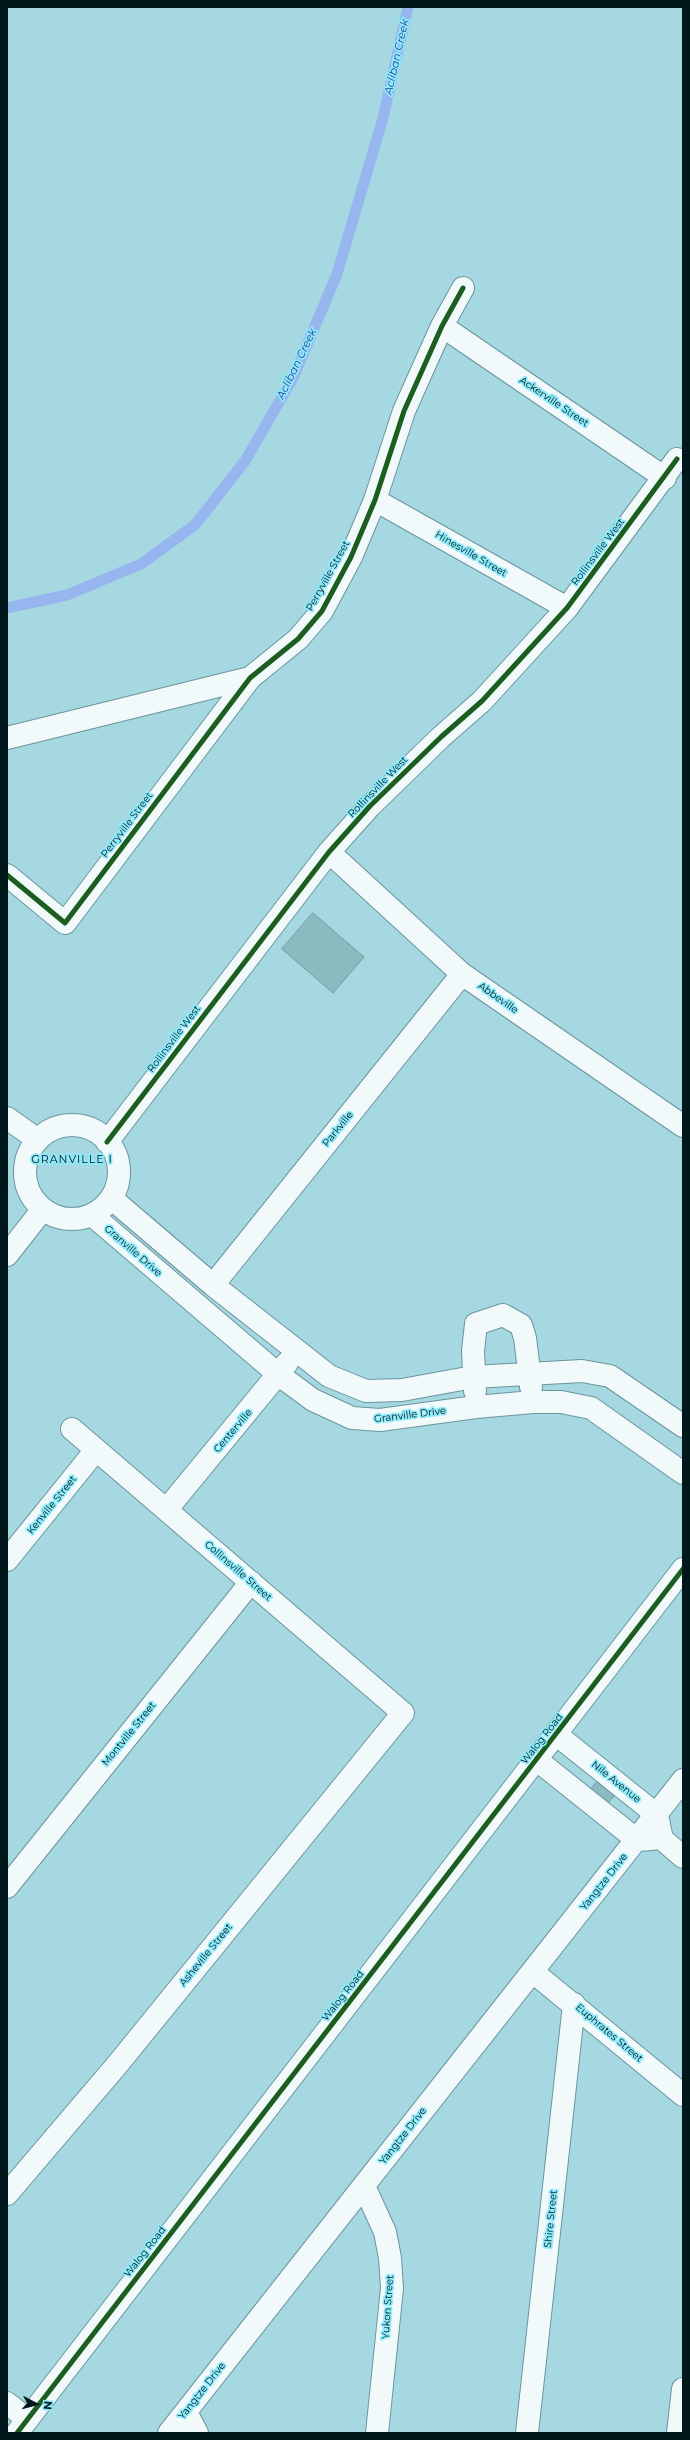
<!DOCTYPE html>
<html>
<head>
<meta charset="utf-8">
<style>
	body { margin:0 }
	#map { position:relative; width:690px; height:2440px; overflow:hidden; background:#a6d8e2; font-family:Montserrat,sans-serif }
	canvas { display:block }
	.frame { position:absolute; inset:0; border:8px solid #00171c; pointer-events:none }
	.north { position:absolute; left:16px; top:2384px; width:40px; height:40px; -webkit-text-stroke:3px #8deafb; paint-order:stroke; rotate:96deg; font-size:11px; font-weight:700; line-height:16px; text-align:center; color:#00171c }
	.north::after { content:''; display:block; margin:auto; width:14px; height:18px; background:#00171c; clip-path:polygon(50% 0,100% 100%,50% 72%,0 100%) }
</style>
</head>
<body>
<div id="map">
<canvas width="690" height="2440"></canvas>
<div class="frame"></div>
<div class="north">N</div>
</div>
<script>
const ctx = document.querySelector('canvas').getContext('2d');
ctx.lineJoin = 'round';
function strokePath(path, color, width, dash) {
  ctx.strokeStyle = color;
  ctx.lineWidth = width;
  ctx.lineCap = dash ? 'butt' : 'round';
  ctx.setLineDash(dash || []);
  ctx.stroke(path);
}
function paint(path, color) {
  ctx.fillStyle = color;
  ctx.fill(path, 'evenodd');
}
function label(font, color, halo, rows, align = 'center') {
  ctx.font = font + ' Montserrat,sans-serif';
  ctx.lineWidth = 3.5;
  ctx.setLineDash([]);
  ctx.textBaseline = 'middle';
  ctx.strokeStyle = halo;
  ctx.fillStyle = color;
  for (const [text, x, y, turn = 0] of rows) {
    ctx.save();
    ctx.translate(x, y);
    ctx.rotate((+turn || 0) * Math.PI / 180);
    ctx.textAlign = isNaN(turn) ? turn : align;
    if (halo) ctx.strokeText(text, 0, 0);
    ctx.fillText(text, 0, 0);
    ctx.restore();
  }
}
const stream = new Path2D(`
	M 7,608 L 67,595 L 141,564 L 195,525 L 245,461 L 293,378 L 337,274 L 383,118 L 408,7`);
const building = new Path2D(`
	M 313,913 L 364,957 L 333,993 L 282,949 Z
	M 597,1782 L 615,1795 L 608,1803 L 591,1789 Z`);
const minor = new Path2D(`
	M 442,326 L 665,478
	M 375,500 L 567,608
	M 7,738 L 250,678
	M 329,852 L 462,974 L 683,1126
	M 7,875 L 65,923 L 250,678 L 298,639 L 322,611 L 351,557 L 375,500 L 404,411 L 442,326 L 463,288
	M 7,1118 L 38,1140
	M25 1172a47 47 0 1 1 94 0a47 47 0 1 1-94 0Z
	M 107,1142 L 329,852 L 370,806 L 441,737 L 482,701 L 567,608 L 677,459
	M 111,1198 L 213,1285 L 329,1376 L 366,1391 L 402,1390 L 473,1377 L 582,1371 L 610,1376 L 683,1426
	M 92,1215 L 279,1375 L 313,1400 L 352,1418 L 380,1420 L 476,1407 L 533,1402 L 561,1402 L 591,1408 L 683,1473
	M 7,1255 L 43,1209
	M 213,1285 L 462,974
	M 475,1391 L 473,1351 L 476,1324 L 503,1315 L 521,1325 L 525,1338 L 531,1387
	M 167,1509 L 287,1363
	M 7,1560 L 96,1450
	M 557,1735 L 657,1815 L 662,1839 L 683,1857
	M 537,1760 L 637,1840 L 652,1839
	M 7,1887 L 251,1582
	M 533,1972 L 683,2095
	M 364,2186 L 385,2232 L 390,2258 L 392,2288 L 377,2433
	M 7,2194 L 117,2065 L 403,1713 L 72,1429
	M 7,2403 L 27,2419
	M 186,2412 L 197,2433
	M 17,2433 L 683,1569
	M 169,2433 L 683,1780
	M 527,2433 L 574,2004
	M 678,2433 L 683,2389`);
const cycleway = new Path2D(`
	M 7,875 L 65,923 L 250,678 L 298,639 L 322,611 L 351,557 L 375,500 L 404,411 L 442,326 L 463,288
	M 107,1142 L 329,852 L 370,806 L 441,737 L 482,701 L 567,608 L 677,459
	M 17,2433 L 683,1569`);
const streetNames = [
	["Ackerville Street",554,402,34],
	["Rollinsville West",598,552,-53],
	["Hinesville Street",471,554,30],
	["Perryville Street",328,576,-61],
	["Rollinsville West",378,787,-46],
	["Perryville Street",127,825,-53],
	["Abbeville",498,998,35],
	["Rollinsville West",174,1039,-53],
	["Parkville",338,1129,-51],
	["Granville Drive",133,1251,41],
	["Granville Drive",410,1415,-7],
	["Centerville",233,1431,-50],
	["Kenville Street",52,1505,-51],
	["Collinsville Street",238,1571,41],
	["Montville Street",129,1734,-51],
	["Walog Road",542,1739,-52],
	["Nile Avenue",616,1782,39],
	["Yangtze Drive",604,1882,-52],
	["Asheville Street",206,1955,-51],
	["Walog Road",343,1996,-52],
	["Euphrates Street",609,2033,40],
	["Yangtze Drive",403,2136,-52],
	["Shire Street",551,2219,-84],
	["Walog Road",145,2252,-52],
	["Yukon Street",388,2307,-86],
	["Yangtze Drive",202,2391,-52]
];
const waterNames = [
	["Acliban Creek",397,57,-77],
	["Acliban Creek",297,364,-64]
];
const neighbourhoodNames = [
	["GRANVILLE I",72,1160]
];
strokePath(stream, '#97b6f0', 11);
paint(building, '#8abbbf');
strokePath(building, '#719c9f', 1);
strokePath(minor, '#6a959d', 24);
strokePath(minor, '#f2f9fb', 22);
strokePath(cycleway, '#1b5e20', 5);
label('10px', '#00171c', '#8deafb', streetNames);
label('italic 11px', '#2e3f99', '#8deafb', waterNames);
ctx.letterSpacing = '1px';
label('11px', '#00171c', '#8deafb', neighbourhoodNames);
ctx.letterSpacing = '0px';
</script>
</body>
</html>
